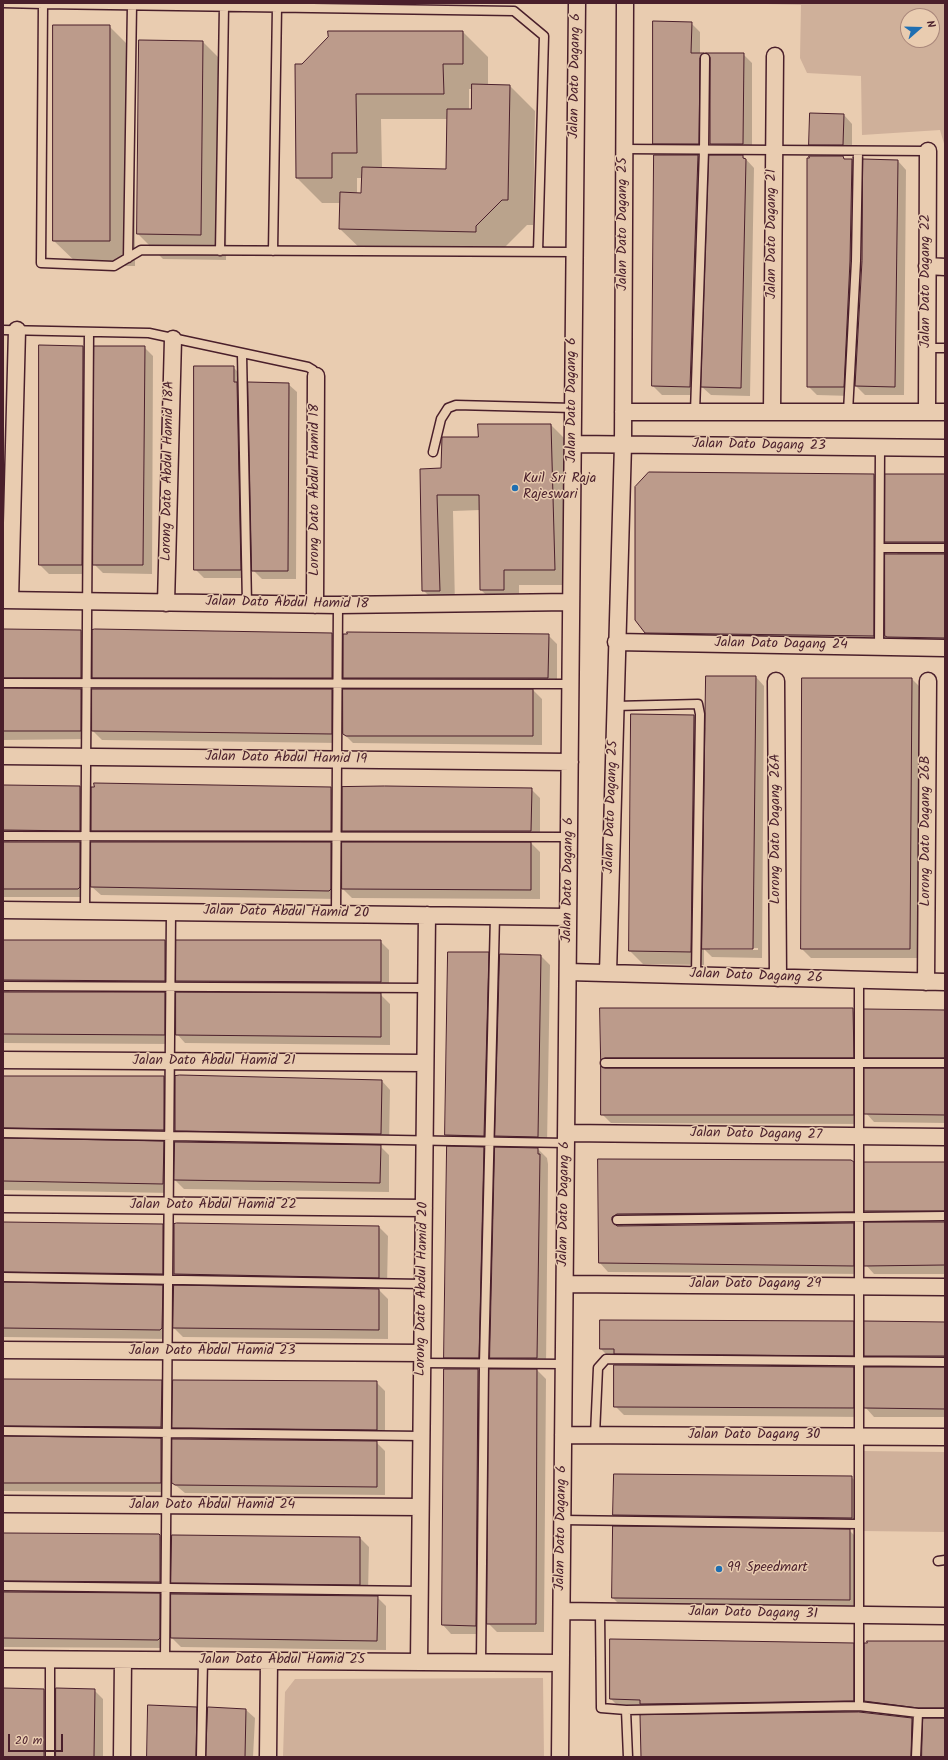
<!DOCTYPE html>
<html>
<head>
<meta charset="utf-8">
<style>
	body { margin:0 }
	#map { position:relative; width:948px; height:1760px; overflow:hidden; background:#e9ccb0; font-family:Kalam,sans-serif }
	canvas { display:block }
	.frame { position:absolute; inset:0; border:4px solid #4a1f2b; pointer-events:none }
	.north { position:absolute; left:900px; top:8px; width:40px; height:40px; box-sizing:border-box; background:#e9ccb0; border:1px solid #a9877b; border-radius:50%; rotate:70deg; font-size:11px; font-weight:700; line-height:16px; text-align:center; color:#4a1f2b }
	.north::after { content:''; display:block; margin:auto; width:14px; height:18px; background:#1f6fb2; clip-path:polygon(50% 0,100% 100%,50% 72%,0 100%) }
	.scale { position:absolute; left:8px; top:1734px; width:55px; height:18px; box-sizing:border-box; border:2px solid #4a1f2b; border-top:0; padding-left:5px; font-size:12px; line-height:14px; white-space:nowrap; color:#4a1f2b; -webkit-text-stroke:3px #e9ccb0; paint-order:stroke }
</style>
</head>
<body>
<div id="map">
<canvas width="948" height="1760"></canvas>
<div class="frame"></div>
<div class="north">N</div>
<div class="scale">20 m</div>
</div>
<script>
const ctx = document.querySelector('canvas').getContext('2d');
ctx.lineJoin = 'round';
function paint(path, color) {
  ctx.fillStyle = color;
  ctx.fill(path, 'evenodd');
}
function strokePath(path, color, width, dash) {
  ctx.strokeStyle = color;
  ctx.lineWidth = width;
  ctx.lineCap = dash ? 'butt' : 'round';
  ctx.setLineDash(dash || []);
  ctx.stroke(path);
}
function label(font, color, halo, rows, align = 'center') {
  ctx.font = font + ' Kalam,sans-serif';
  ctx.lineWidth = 3;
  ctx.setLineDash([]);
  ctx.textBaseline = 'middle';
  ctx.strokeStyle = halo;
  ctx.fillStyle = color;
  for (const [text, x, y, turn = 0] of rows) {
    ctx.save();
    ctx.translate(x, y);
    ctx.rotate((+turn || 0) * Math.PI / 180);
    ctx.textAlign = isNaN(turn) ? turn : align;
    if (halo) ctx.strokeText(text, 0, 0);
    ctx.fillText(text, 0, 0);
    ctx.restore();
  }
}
const green = new Path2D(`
	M 732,3 L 945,3 L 945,147 L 940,130 L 862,135 L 861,76 L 807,73 L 800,58 L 801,5 ZM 908,16 L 932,16 L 932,40 L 908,40 Z
	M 864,1451 L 945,1452 L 945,1532 L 863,1531 Z
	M 543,1678 L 544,1757 L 283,1757 L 285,1692 L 295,1679 Z`);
const shadow = new Path2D(`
	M 691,23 L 700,32 L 700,54 L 703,54 L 711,62 L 743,54 L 752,63 L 752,153 L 719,153 L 711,144 L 711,63 L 708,67 L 707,152 L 663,152 L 654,143 Z
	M 109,26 L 135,52 L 135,266 L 80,266 L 54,241 Z
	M 463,32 L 488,57 L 488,86 L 510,86 L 535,111 L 533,225 L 527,225 L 501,251 L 501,257 L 366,254 L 340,229 L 340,203 L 322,203 L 297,178 L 302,65 ZM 469,89 L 472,89 L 472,110 L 469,110 ZM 381,119 L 447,119 L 447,170 L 382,168 ZM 357,178 L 363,178 L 362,194 L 357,194 Z
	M 203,42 L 228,67 L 226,260 L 163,259 L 138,234 Z
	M 844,115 L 852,124 L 852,153 L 819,153 L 810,144 Z
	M 698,156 L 707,165 L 699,395 L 662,395 L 653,386 Z
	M 743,156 L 754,168 L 750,396 L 711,395 L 702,387 Z
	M 843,157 L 846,160 L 852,160 L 861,169 L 852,396 L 817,395 L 808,386 Z
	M 898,161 L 906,170 L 904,395 L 865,395 L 856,386 Z
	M 83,347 L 92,356 L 90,574 L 49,574 L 40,565 Z
	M 144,347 L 153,356 L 152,574 L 103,573 L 94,564 Z
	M 233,367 L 242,376 L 249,578 L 204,578 L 195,569 Z
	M 288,384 L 297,392 L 296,579 L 262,579 L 253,570 Z
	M 551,425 L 567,441 L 570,585 L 519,585 L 519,605 L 497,605 L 481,590 L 480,510 L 453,511 L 455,606 L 439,606 L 423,590 L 421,470 L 442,469 L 479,438 Z
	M 874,475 L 886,487 L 945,475 L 945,651 L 899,649 L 887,637 L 887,649 L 660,646 L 646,632 ZM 887,543 L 898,554 L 887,554 Z
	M 3,630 L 81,631 L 90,640 L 90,686 L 12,686 L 8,690 L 81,690 L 89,698 L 89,739 L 3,740 Z
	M 332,634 L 341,643 L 340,687 L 102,686 L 93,677 Z
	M 548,635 L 557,644 L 557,687 L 353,687 L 344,678 Z
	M 756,677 L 764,686 L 762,958 L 712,957 L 704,949 L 704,965 L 643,964 L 630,951 L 632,715 L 694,716 L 706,728 ZM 710,948 L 758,948 L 758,950 L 710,950 Z
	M 912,679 L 921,688 L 919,958 L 811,958 L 802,949 Z
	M 332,690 L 340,699 L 340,743 L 102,740 L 93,731 Z
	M 533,690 L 542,699 L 542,745 L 353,743 L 344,734 Z
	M 3,786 L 80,787 L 89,796 L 89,839 L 12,839 L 8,843 L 80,843 L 88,852 L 87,897 L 3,897 Z
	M 331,788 L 340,796 L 340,840 L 101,839 L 92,830 Z
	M 531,789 L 540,798 L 540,840 L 352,840 L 343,831 Z
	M 331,843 L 339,852 L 338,899 L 101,895 L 92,887 Z
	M 531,843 L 540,852 L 540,899 L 352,898 L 343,889 Z
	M 3,941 L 165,941 L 174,949 L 173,990 L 12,989 L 8,993 L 164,993 L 173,1002 L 172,1044 L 3,1043 Z
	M 380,941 L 389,950 L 389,991 L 186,990 L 177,981 Z
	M 488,953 L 497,962 L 493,1144 L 455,1144 L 446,1135 Z
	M 541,956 L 550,965 L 547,1145 L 505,1145 L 496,1136 Z
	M 177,993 L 381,995 L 390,1004 L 390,1045 L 185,1043 L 177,1034 Z
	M 852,1010 L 861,1019 L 862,1066 L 614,1066 L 610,1068 L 601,1058 Z
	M 945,1011 L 945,1066 L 874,1066 L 866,1057 Z
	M 605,1070 L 853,1070 L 862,1078 L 862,1124 L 611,1123 L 602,1114 Z
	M 945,1070 L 945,1123 L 874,1122 L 866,1113 Z
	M 3,1077 L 164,1077 L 173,1086 L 172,1139 L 12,1136 L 8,1140 L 163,1142 L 172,1151 L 171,1193 L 3,1190 Z
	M 382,1081 L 390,1090 L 389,1143 L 185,1139 L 176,1130 Z
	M 380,1146 L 389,1155 L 389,1192 L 184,1189 L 175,1180 Z
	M 483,1148 L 492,1157 L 487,1366 L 454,1366 L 445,1357 Z
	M 538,1149 L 547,1158 L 548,1164 L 546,1367 L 500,1366 L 491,1358 Z
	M 599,1160 L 853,1163 L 862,1172 L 862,1220 L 626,1223 L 622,1226 L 853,1224 L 862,1232 L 862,1274 L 608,1272 L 600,1263 Z
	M 866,1163 L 945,1163 L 945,1219 L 874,1220 L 866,1211 Z
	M 945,1223 L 945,1274 L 874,1274 L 866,1265 Z
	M 3,1224 L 163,1225 L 171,1234 L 171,1283 L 12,1280 L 8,1284 L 162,1286 L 171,1295 L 169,1339 L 3,1337 Z
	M 379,1227 L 388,1236 L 387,1286 L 183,1283 L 175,1274 Z
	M 379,1290 L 388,1299 L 388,1339 L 183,1337 L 174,1328 Z
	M 853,1322 L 862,1331 L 862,1364 L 610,1358 L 601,1349 Z
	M 945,1323 L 945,1365 L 874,1364 L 866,1355 Z
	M 853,1368 L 862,1377 L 862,1417 L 624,1415 L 615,1406 Z
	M 866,1368 L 945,1368 L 945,1417 L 874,1417 L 866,1408 Z
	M 445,1370 L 478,1370 L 487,1379 L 484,1634 L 451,1634 L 443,1625 Z
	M 537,1370 L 546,1379 L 544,1632 L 497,1632 L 488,1623 Z
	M 3,1380 L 161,1381 L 170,1390 L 170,1436 L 12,1434 L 5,1438 L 161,1439 L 170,1448 L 169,1492 L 3,1491 Z
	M 376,1382 L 385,1391 L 385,1438 L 182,1436 L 173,1427 Z
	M 376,1442 L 385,1451 L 385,1495 L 185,1493 L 173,1483 Z
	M 851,1477 L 860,1485 L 860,1527 L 623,1524 L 614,1515 Z
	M 849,1530 L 863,1544 L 863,1612 L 626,1611 L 613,1598 Z
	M 3,1535 L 160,1536 L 169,1545 L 169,1591 L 12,1589 L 8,1593 L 160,1594 L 168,1603 L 167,1648 L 3,1647 Z
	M 360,1538 L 369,1547 L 368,1593 L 181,1591 L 172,1582 Z
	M 377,1597 L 386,1606 L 386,1650 L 181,1647 L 172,1638 Z
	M 945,1642 L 945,1757 L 923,1757 L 924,1718 L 877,1712 L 866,1702 L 866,1713 L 912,1719 L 921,1728 L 919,1757 L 642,1757 L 654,1716 L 650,1713 L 624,1712 L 611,1699 L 853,1644 L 866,1656 Z
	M 4,1689 L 44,1690 L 53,1699 L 53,1757 L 3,1757 Z
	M 94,1690 L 103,1699 L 103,1757 L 56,1757 Z
	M 196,1708 L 205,1717 L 204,1757 L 148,1757 Z
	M 246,1710 L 255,1718 L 253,1757 L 207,1757 Z`);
const building = new Path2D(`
	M 653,21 L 692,22 L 691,53 L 704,53 L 700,58 L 699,144 L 653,144 Z
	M 53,25 L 110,25 L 110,241 L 53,241 Z
	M 328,31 L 463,31 L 463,64 L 443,64 L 444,94 L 356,94 L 357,153 L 332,153 L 332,178 L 296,178 L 295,64 L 302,64 L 328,37 Z
	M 139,40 L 203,41 L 201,235 L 137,234 Z
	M 706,53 L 744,53 L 743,144 L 710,144 L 710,58 Z
	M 472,84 L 510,85 L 508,200 L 502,200 L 476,226 L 476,232 L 339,229 L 340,192 L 361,193 L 362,167 L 446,169 L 447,109 L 471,109 Z
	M 810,113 L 844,114 L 843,145 L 809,145 Z
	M 654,155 L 698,155 L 690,387 L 652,386 Z
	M 709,155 L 743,155 L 743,158 L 746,159 L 741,388 L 701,387 Z
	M 809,156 L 843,156 L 844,159 L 852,159 L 850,261 L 844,387 L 807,387 L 807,158 L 809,158 Z
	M 863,159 L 898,160 L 895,387 L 855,386 L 862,261 Z
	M 39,345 L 83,346 L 82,565 L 39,565 Z
	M 94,346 L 145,346 L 143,565 L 93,565 Z
	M 194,366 L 234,366 L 234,382 L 237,382 L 241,570 L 194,570 Z
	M 248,382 L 289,383 L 288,571 L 252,571 Z
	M 478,424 L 551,424 L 555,570 L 504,570 L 504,590 L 480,590 L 479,495 L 437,495 L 440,591 L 422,591 L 420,469 L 441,468 L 442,437 L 478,437 Z
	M 649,472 L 874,474 L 874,636 L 645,633 L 635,620 L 635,487 Z
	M 885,474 L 945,474 L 945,542 L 885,542 Z
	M 885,554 L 945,554 L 945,638 L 887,637 L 885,636 Z
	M 3,629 L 81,630 L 81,678 L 3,678 Z
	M 95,629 L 332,633 L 332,678 L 92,678 L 92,630 Z
	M 347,632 L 549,634 L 548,678 L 343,678 L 343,634 L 347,634 Z
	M 706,676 L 756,676 L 753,949 L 702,949 Z
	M 802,678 L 912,678 L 910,949 L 801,949 Z
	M 3,688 L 81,689 L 81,731 L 3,731 Z
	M 92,689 L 332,689 L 332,734 L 92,731 Z
	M 343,689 L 533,689 L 533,736 L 346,736 L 343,734 Z
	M 631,714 L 694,715 L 691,952 L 629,951 Z
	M 94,783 L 331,787 L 331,831 L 91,831 L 91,787 L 94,787 Z
	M 3,785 L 80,786 L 80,831 L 3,830 Z
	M 385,786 L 532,788 L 531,831 L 342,831 L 342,787 Z
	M 3,842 L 80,842 L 80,887 L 78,889 L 3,889 Z
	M 91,842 L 331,842 L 331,889 L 329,891 L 91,887 Z
	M 342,842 L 531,842 L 531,890 L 342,889 Z
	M 3,940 L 165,940 L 165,981 L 3,980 Z
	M 176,940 L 381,940 L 381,982 L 176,981 Z
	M 448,952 L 489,952 L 484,1136 L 445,1135 Z
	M 500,954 L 541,955 L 538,1137 L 495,1136 Z
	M 3,992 L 165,992 L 165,1035 L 3,1034 Z
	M 176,992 L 381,993 L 381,1037 L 176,1035 Z
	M 600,1008 L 853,1008 L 854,1058 L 605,1058 L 601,1060 Z
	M 864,1009 L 945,1010 L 945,1058 L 864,1058 Z
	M 601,1066 L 605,1068 L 854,1068 L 854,1115 L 601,1115 Z
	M 864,1068 L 945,1068 L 945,1115 L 864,1114 Z
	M 180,1075 L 382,1080 L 381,1134 L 175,1131 L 175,1076 Z
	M 3,1076 L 164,1076 L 164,1130 L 3,1128 Z
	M 3,1138 L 164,1141 L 163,1184 L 3,1181 Z
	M 175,1142 L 381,1145 L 380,1183 L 174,1180 Z
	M 447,1146 L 484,1147 L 479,1358 L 444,1358 Z
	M 495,1147 L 538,1148 L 538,1154 L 540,1154 L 537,1358 L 490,1358 Z
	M 598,1159 L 851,1160 L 854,1162 L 854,1212 L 617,1214 L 612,1217 L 612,1220 L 617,1226 L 854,1223 L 854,1266 L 599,1263 Z
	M 864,1162 L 945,1162 L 945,1211 L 864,1211 Z
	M 3,1222 L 163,1224 L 163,1274 L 3,1272 Z
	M 864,1222 L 945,1222 L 945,1265 L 864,1266 Z
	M 177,1223 L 379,1226 L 379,1278 L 174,1274 L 174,1224 Z
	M 3,1282 L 163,1285 L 162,1328 L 160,1330 L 3,1328 Z
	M 174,1285 L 379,1289 L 379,1330 L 173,1328 Z
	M 600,1320 L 854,1321 L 854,1356 L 614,1354 L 614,1349 L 600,1349 Z
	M 864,1321 L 945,1322 L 945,1356 L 864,1356 Z
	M 614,1365 L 854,1367 L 854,1408 L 614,1407 Z
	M 864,1367 L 945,1367 L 945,1409 L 864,1408 Z
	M 444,1369 L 478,1369 L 476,1626 L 442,1625 Z
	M 489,1369 L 537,1369 L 536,1624 L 487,1624 Z
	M 3,1379 L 160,1380 L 162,1380 L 161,1427 L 3,1426 Z
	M 173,1380 L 377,1381 L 377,1430 L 172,1428 Z
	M 3,1436 L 161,1438 L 161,1483 L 3,1483 Z
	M 172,1439 L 377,1441 L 377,1487 L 175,1485 L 172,1483 Z
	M 614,1474 L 852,1476 L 852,1518 L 613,1515 Z
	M 613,1526 L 850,1529 L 850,1600 L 612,1598 Z
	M 3,1533 L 159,1534 L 160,1535 L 160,1582 L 3,1581 Z
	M 172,1535 L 360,1537 L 360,1585 L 171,1583 Z
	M 3,1592 L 160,1593 L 160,1638 L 158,1640 L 3,1638 Z
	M 171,1594 L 378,1596 L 377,1641 L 171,1638 Z
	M 610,1639 L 854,1643 L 854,1701 L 640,1704 L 640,1700 L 610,1699 Z
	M 867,1641 L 945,1641 L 945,1708 L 918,1708 L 864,1701 L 864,1643 L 867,1643 Z
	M 3,1688 L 44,1689 L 44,1757 L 3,1757 Z
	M 56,1688 L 95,1689 L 94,1757 L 56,1757 Z
	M 148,1705 L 197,1707 L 196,1757 L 147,1757 Z
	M 208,1707 L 246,1709 L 245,1757 L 206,1757 Z
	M 859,1712 L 912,1718 L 911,1757 L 641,1757 L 640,1715 Z
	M 923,1718 L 945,1718 L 945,1757 L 922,1757 Z`);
const service = new Path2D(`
	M 3,3 L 43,4
	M 624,149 L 928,151
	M 220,251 L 224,6
	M 273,251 L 277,7
	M 538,252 L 544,36 L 514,11 L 43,4 L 41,263 L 114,266 L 141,250 L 574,252
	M 128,258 L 132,5
	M 3,330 L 149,333 L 308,367 L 313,370 L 316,376
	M 927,348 L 945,348
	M 242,354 L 247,604
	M 695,412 L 704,150 L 705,58
	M 848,412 L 856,261 L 858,151
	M 433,452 L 441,419 L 448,408 L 456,405 L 573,408
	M 880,548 L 945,548
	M 879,648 L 880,447
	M 3,683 L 570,684
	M 615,706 L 698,704 L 700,714 L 696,975
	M 3,836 L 569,837
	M 85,911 L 89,332
	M 336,914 L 338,605
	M 859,980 L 859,1706
	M 3,986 L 426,988
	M 605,1063 L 945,1063
	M 3,1133 L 566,1143
	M 617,1220 L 945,1216
	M 3,1277 L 423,1284
	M 422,1363 L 564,1364
	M 3,1431 L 421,1436
	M 595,1435 L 598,1368 L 606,1359 L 945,1362
	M 562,1520 L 858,1524
	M 938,1561 L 945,1560
	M 3,1586 L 420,1591
	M 600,1612 L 601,1708 L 626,1710 L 628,1757
	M 165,1660 L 171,912
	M 481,1662 L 484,1363 L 495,916
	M 626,1710 L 859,1706 L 918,1713 L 945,1713
	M 50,1757 L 50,1660
	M 201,1757 L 203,1661
	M 916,1757 L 918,1713`);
const minor = new Path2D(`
	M 927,266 L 945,267
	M 623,412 L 945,412
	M 772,412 L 775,56
	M 927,412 L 928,151
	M 573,444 L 945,448
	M 3,600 L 338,605 L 571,602
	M 10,600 L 17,330
	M 166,603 L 173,339
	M 315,605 L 316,376
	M 616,642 L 945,648
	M 776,681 L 778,978
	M 3,756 L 570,762
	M 3,910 L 568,917
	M 568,972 L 945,982
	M 608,973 L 623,444 L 625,3
	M 926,982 L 928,681
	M 3,1060 L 425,1063
	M 566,1133 L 945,1137
	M 3,1204 L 424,1208
	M 565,1284 L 945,1287
	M 3,1350 L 422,1353
	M 563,1435 L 945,1437
	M 3,1504 L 420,1507
	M 562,1611 L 945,1616
	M 3,1659 L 561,1663
	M 419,1662 L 427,915
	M 122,1757 L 123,1660
	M 268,1757 L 269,1661
	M 560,1757 L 577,3`);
const markers = [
	[515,488,4,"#1f6fb2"],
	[719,1569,4,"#1f6fb2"]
];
const streetNames = [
	["Jalan Dato Dagang 6",576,76,-89],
	["Jalan Dato Dagang 25",624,224,-90],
	["Jalan Dato Dagang 21",773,234,-90],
	["Jalan Dato Dagang 22",927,281,-90],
	["Jalan Dato Dagang 6",573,400,-90],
	["Jalan Dato Dagang 23",759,446,1],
	["Lorong Dato Abdul Hamid 18A",169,471,-89],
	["Lorong Dato Abdul Hamid 18",316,490,-90],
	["Jalan Dato Abdul Hamid 18",287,604,1],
	["Jalan Dato Dagang 24",781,645,1],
	["Jalan Dato Abdul Hamid 19",286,759,1],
	["Jalan Dato Dagang 25",612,807,-88],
	["Lorong Dato Dagang 26A",777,829,-90],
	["Lorong Dato Dagang 26B",927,831,-90],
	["Jalan Dato Dagang 6",569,880,-89],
	["Jalan Dato Abdul Hamid 20",286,913,1],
	["Jalan Dato Dagang 26",756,977,2],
	["Jalan Dato Abdul Hamid 21",214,1062],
	["Jalan Dato Dagang 27",756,1135,1],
	["Jalan Dato Dagang 6",565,1204,-89],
	["Jalan Dato Abdul Hamid 22",213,1206],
	["Jalan Dato Dagang 29",755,1285],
	["Lorong Dato Abdul Hamid 20",423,1289,-89],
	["Jalan Dato Abdul Hamid 23",212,1352],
	["Jalan Dato Dagang 30",754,1436],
	["Jalan Dato Abdul Hamid 24",212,1506],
	["Jalan Dato Dagang 6",562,1528,-89],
	["Jalan Dato Dagang 31",753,1614,1],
	["Jalan Dato Abdul Hamid 25",282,1661]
];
const poiNames = [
	["Kuil Sri Raja",523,480],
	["Rajeswari",523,496],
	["99 Speedmart",727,1569]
];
paint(green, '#cfb09a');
paint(shadow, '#0003');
paint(building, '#bc9b8b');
strokePath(building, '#4a1f2b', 1);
strokePath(service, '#4a1f2b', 11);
strokePath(minor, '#4a1f2b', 19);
strokePath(service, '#e9ccb0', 8);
strokePath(minor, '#e9ccb0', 16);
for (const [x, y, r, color] of markers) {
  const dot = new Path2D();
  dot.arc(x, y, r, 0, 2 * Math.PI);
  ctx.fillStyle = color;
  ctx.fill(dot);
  strokePath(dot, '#e9ccb0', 1.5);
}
label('14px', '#4a1f2b', '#e9ccb0', streetNames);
label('14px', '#4a1f2b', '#e9ccb0', poiNames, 'left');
</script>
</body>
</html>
